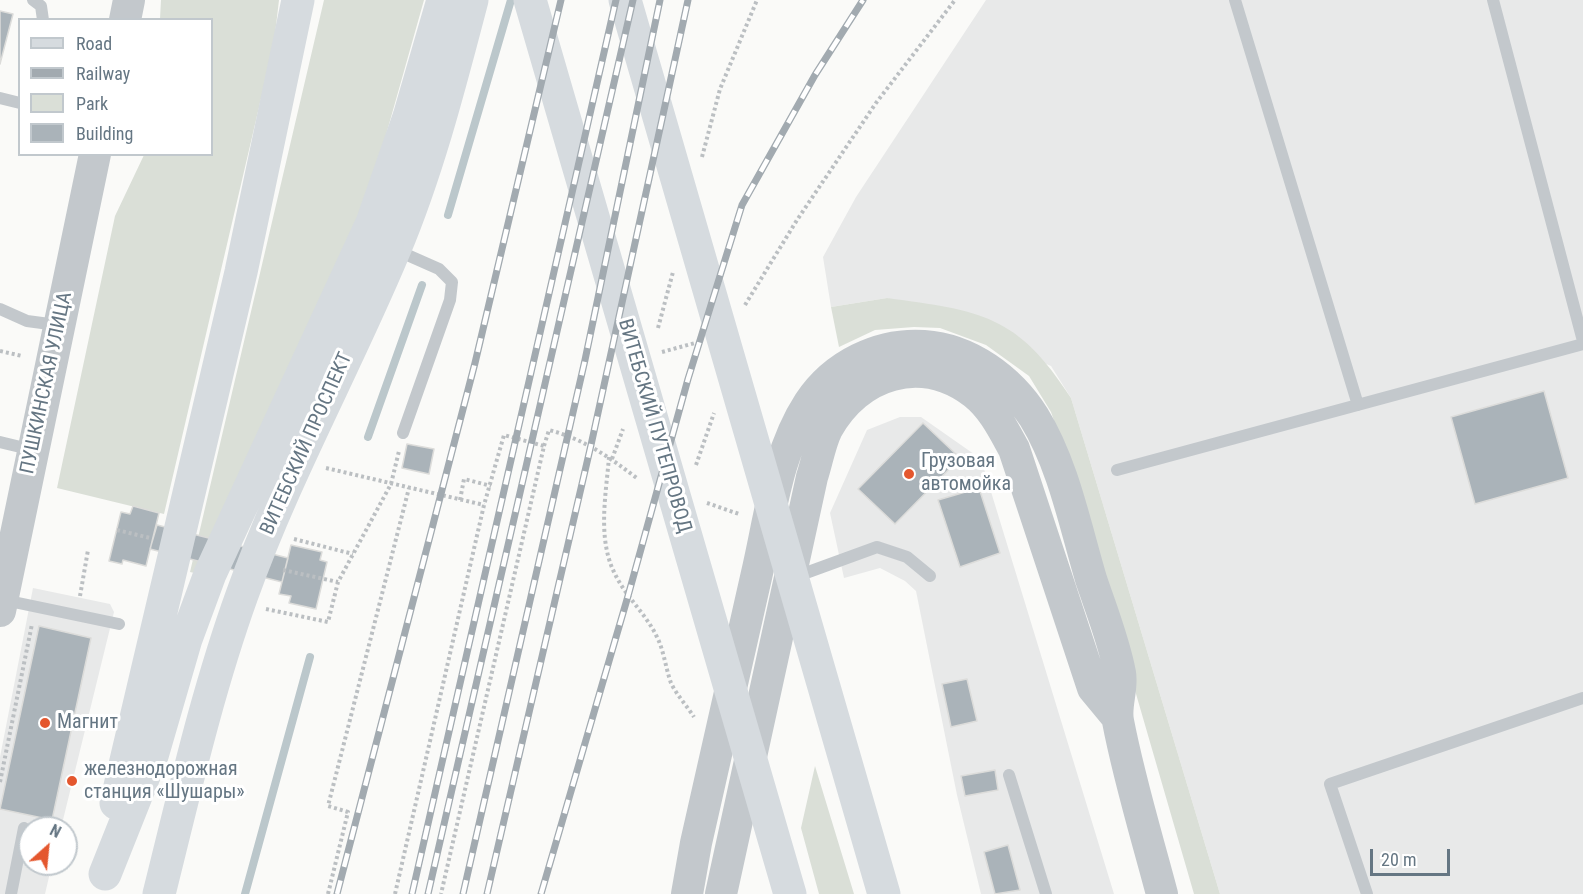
<!DOCTYPE html>
<html>
<head>
<meta charset="utf-8">
<style>
	body { margin:0 }
	#map { position:relative; width:1583px; height:894px; overflow:hidden; background:#fafaf8; font-family:"Roboto Condensed",sans-serif }
	canvas { display:block }
	.legend { position:absolute; left:18px; top:18px; width:195px; height:138px; box-sizing:border-box; background:#fff; border:2px solid #c1c8cd; margin:0; padding:8px 10px; list-style:none; font-size:18px; color:#657683 }
	.legend li { display:flex; align-items:center; gap:12px; height:30px }
	.legend b { width:30px; border:2px solid #c1c8cd }
	.north { position:absolute; left:18px; top:816px; width:60px; height:60px; box-sizing:border-box; background:#fff; border:2px solid #c1c8cd; border-radius:50%; rotate:27deg; font-size:16px; font-weight:700; line-height:24px; text-align:center; color:#657683 }
	.north::after { content:''; display:block; margin:auto; width:21px; height:27px; background:#e4572e; clip-path:polygon(50% 0,100% 100%,50% 72%,0 100%) }
	.scale { position:absolute; left:1370px; top:849px; width:80px; height:27px; box-sizing:border-box; border:3px solid #657683; border-top:0; padding-left:8px; font-size:18px; line-height:21px; white-space:nowrap; color:#657683; -webkit-text-stroke:4px #fff; paint-order:stroke }
</style>
</head>
<body>
<div id="map">
<canvas width="1583" height="894"></canvas>
<ul class="legend">
<li><b style="height:8px;background:#d6dbdf"></b>Road</li>
<li><b style="height:8px;background:#a2aab0"></b>Railway</li>
<li><b style="height:16px;background:#dadfd7"></b>Park</li>
<li><b style="height:16px;background:#aab3b9"></b>Building</li>
</ul>
<div class="north">N</div>
<div class="scale">20 m</div>
</div>
<script>
const ctx = document.querySelector('canvas').getContext('2d');
ctx.lineJoin = 'round';
function paint(path, color) {
  ctx.fillStyle = color;
  ctx.fill(path, 'evenodd');
}
function strokePath(path, color, width, dash) {
  ctx.strokeStyle = color;
  ctx.lineWidth = width;
  ctx.lineCap = dash ? 'butt' : 'round';
  ctx.setLineDash(dash || []);
  ctx.stroke(path);
}
function label(font, color, halo, rows, align = 'center') {
  ctx.font = font + ' "Roboto Condensed",sans-serif';
  ctx.lineWidth = 6;
  ctx.setLineDash([]);
  ctx.textBaseline = 'middle';
  ctx.strokeStyle = halo;
  ctx.fillStyle = color;
  for (const [text, x, y, turn = 0] of rows) {
    ctx.save();
    ctx.translate(x, y);
    ctx.rotate((+turn || 0) * Math.PI / 180);
    ctx.textAlign = isNaN(turn) ? turn : align;
    if (halo) ctx.strokeText(text, 0, 0);
    ctx.fillText(text, 0, 0);
    ctx.restore();
  }
}
const built = new Path2D(`
	M 986,0 L 1583,0 L 1583,894 L 1220,894 L 1071,398 L 1051,366 L 887,298 L 831,307 L 823,257 L 856,197 Z
	M 900,417 L 921,417 L 981,459 L 1114,894 L 981,894 L 957,795 L 916,591 L 905,581 L 880,568 L 844,578 L 830,513 L 867,430 Z
	M 33,588 L 110,604 L 114,612 L 61,828 L 30,828 L 30,864 L 52,864 L 45,894 L 0,894 L 0,757 Z`);
const green = new Path2D(`
	M 161,0 L 279,0 L 274,43 L 164,514 L 57,488 L 115,216 L 144,155 L 212,154 L 212,20 L 160,19 Z
	M 324,0 L 424,0 L 375,174 L 344,252 L 199,574 L 190,572 Z
	M 887,298 C 981,311 1017,314 1071,398 L 1220,894 L 1194,894 L 1072,473 L 1051,412 L 1029,376 L 986,345 L 940,328 L 914,327 L 875,330 L 839,347 L 831,307 Z
	M 815,766 L 854,894 L 819,894 L 801,828 Z`);
const stream = new Path2D(`
	M 448,215 L 511,0
	M 368,437 L 422,285
	M 245,894 L 310,657`);
const building = new Path2D(`
	M 0,11 L 13,14 L 0,64 Z
	M 1544,391 L 1568,478 L 1475,504 L 1451,417 Z
	M 923,423 L 960,458 L 895,524 L 858,489 Z
	M 407,444 L 434,449 L 429,474 L 402,468 Z
	M 979,488 L 1000,553 L 960,567 L 938,500 Z
	M 133,506 L 159,513 L 146,566 L 123,560 L 122,564 L 109,561 L 121,512 L 130,514 Z
	M 157,525 L 288,558 L 282,582 L 150,549 Z
	M 291,545 L 322,552 L 320,560 L 327,562 L 316,609 L 289,603 L 291,596 L 279,594 Z
	M 39,626 L 91,638 L 52,820 L 0,809 Z
	M 967,679 L 977,721 L 951,727 L 942,684 Z
	M 995,770 L 998,790 L 965,796 L 961,776 Z
	M 1008,845 L 1020,890 L 995,894 L 984,852 Z`);
const path = new Path2D(`
	M 702,157 L 720,89 L 757,0
	M 745,305 L 797,220 L 876,103 L 955,0
	M 658,328 L 673,272
	M 0,351 L 22,356
	M 662,352 L 695,343
	M 544,446 L 549,430 C 584,439 609,457 638,479
	M 609,457 C 606,495 597,539 615,574 C 626,597 645,613 656,635 C 664,650 665,666 671,683 C 676,694 687,706 694,717
	M 612,459 L 623,429
	M 696,465 L 714,413
	M 326,468 L 484,505
	M 460,500 L 464,479 L 491,486
	M 707,503 L 739,514
	M 117,530 L 150,538
	M 294,539 L 353,554
	M 283,570 L 338,582
	M 80,596 L 88,550
	M 266,609 L 328,622 L 338,582 L 391,484 L 399,451
	M 0,782 L 32,624
	M 328,894 L 348,812 L 328,806 L 409,488
	M 395,894 L 484,505 L 504,435 L 544,446 L 441,894`);
const service = new Path2D(`
	M 33,0 L 41,6 L 43,20
	M 1235,0 L 1358,405
	M 1493,0 L 1583,341
	M 0,98 L 20,103
	M 396,250 L 439,269 L 452,282 L 450,300 L 403,433
	M 0,309 L 27,321 L 57,325
	M 0,442 L 33,450
	M 1117,470 L 1583,344
	M 792,578 L 877,547 L 907,557 L 930,576
	M 4,600 L 119,624
	M 1009,775 L 1046,894
	M 11,894 L 24,828
	M 1367,894 L 1330,784 L 1583,698`);
const tertiary = new Path2D(`
	M 125,20 L 129,0
	M 0,611 L 95,154
	M 687,894 L 696,843 C 716,753 737,663 757,573 C 770,517 777,452 809,403 C 834,365 879,343 924,346 C 969,349 1010,379 1034,417 C 1063,464 1075,525 1091,579 C 1101,609 1114,641 1120,673 C 1123,688 1115,705 1118,721 C 1129,779 1147,837 1162,894
	M 721,894 L 812,477 C 817,462 820,443 827,429 C 858,373 921,353 974,393 C 993,408 1003,429 1014,449 L 1093,688 L 1117,717`);
const secondary = new Path2D(`
	M 116,803 L 241,272 L 298,0
	M 105,874 L 152,756 L 186,639 L 210,574 L 372,223 L 409,117 L 443,0
	M 159,894 C 184,794 207,692 242,595 C 284,477 346,366 394,251 C 428,170 450,84 472,0`);
const trunk = new Path2D(`
	M 530,0 L 790,894
	M 625,0 L 884,894`);
const rail = new Path2D(`
	M 337,894 L 475,363 L 561,0
	M 412,894 L 616,0
	M 428,894 L 633,0
	M 463,894 L 585,360 L 660,0
	M 487,894 L 591,445 L 688,0
	M 541,894 L 628,596 L 688,379 L 742,205 L 815,75 L 863,0`);
const markers = [
	[909,474,6,"#e4572e"],
	[45,723,6,"#e4572e"],
	[72,781,6,"#e4572e"]
];
const streetNames = [
	["ПУШКИНСКАЯ УЛИЦА",47,383,-78],
	["ВИТЕБСКИЙ ПУТЕПРОВОД",654,426,74],
	["ВИТЕБСКИЙ ПРОСПЕКТ",307,444,-66]
];
const poiNames = [
	["Грузовая",921,462],
	["автомойка",921,485],
	["Магнит",57,723],
	["железнодорожная",84,770],
	["станция «Шушары»",84,793]
];
paint(built, '#e8e9e9');
paint(green, '#dadfd7');
strokePath(stream, '#bbc7cb', 8);
paint(building, '#aab3b9');
strokePath(building, '#dcdcda', 1.5);
strokePath(path, '#bbbfc2', 4, [3, 3]);
strokePath(service, '#c3c8cc', 12);
strokePath(tertiary, '#c3c8cc', 32);
strokePath(secondary, '#d6dbdf', 33);
strokePath(trunk, '#d6dbdf', 33);
strokePath(rail, '#a2aab0', 7);
strokePath(rail, '#fff', 4.5, [14]);
for (const [x, y, r, color] of markers) {
  const dot = new Path2D();
  dot.arc(x, y, r, 0, 2 * Math.PI);
  ctx.fillStyle = color;
  ctx.fill(dot);
  strokePath(dot, '#fff', 2);
}
label('20px', '#657683', '#fff', streetNames);
label('20px', '#657683', '#fff', poiNames, 'left');
</script>
</body>
</html>
